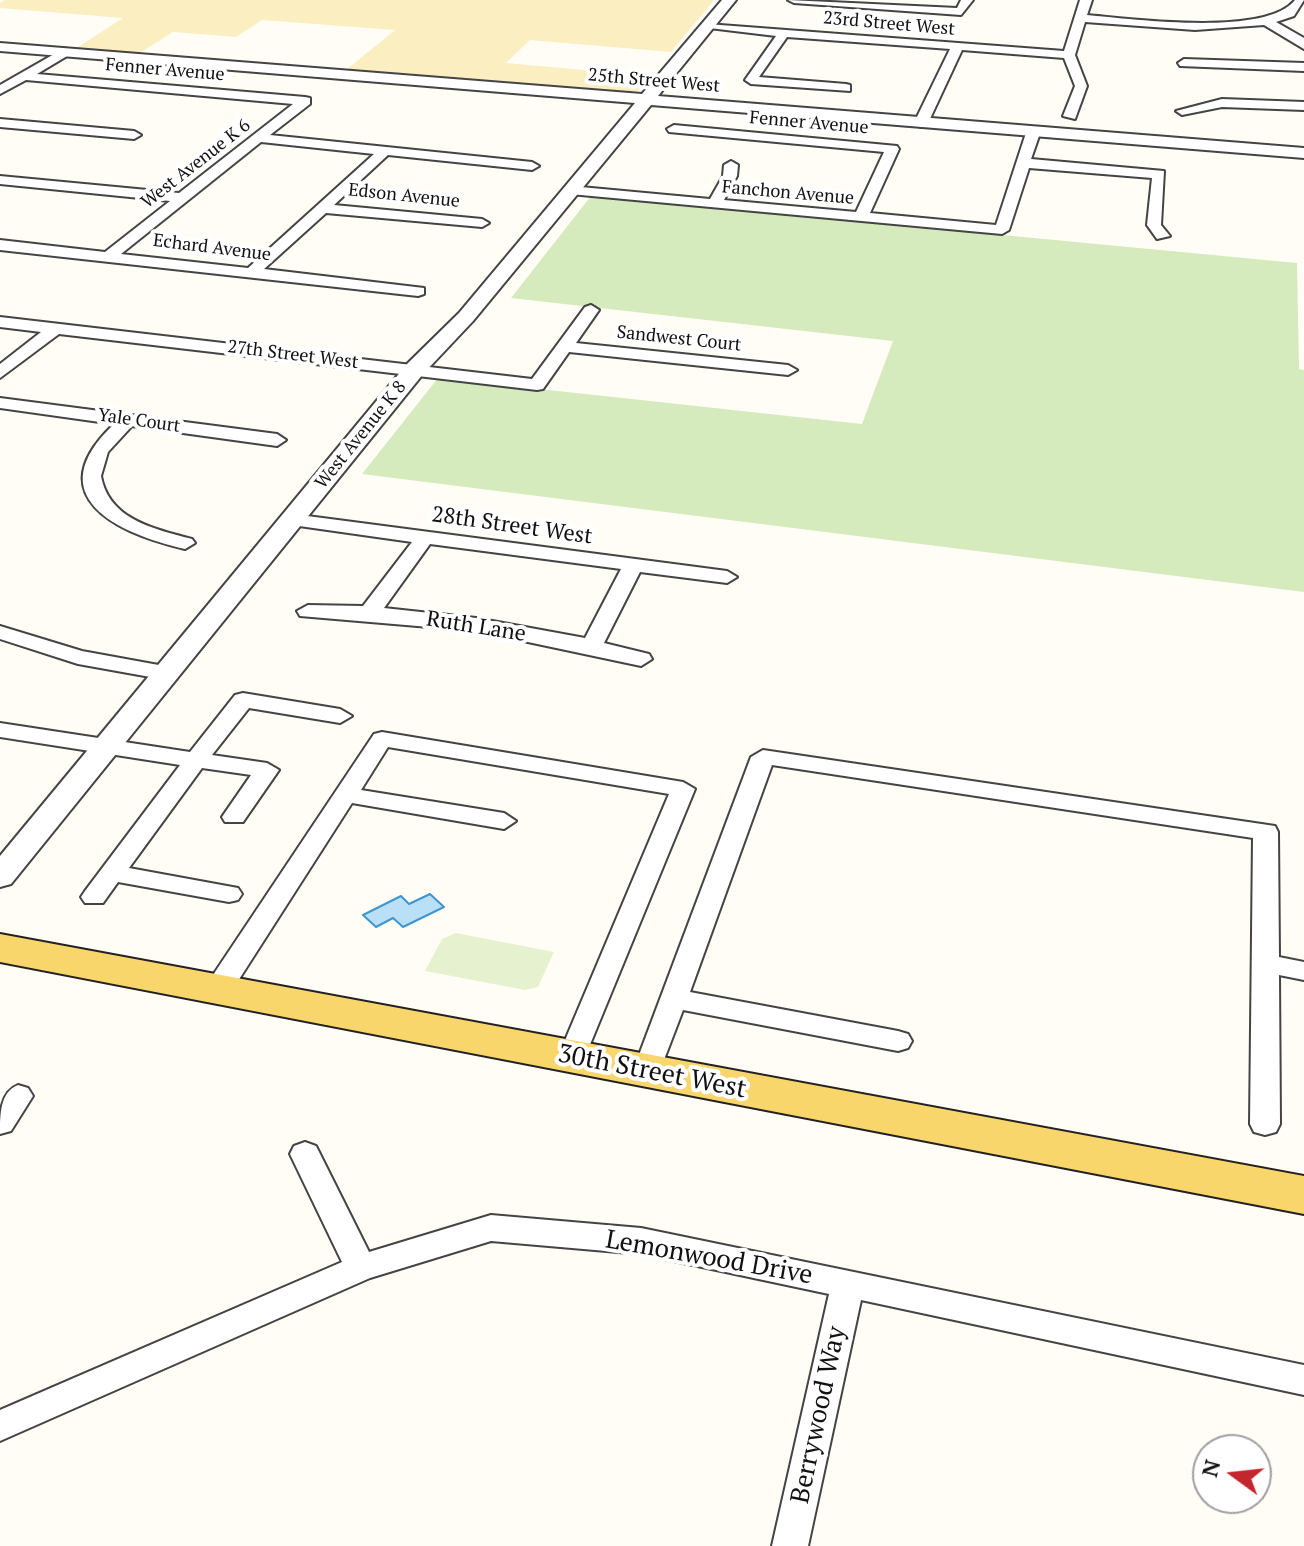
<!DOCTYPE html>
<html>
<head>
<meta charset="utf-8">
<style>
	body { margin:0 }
	#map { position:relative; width:1304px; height:1546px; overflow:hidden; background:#fffdf5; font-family:"PT Serif",serif }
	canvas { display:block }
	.north { position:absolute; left:1192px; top:1434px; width:80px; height:80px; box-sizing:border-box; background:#fff; border:2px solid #a0a0a0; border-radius:50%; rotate:285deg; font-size:22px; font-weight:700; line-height:32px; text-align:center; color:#111 }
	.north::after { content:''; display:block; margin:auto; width:28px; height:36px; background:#c4262e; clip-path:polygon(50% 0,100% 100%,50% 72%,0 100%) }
</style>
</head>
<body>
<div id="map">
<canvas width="1304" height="1546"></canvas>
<div class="north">N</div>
</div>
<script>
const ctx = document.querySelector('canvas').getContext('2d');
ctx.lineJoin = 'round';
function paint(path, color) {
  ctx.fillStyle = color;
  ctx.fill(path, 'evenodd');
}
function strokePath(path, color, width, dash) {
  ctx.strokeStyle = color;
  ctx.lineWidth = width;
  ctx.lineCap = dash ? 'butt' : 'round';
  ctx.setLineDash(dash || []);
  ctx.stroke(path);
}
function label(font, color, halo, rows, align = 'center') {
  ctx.font = font + ' "PT Serif",serif';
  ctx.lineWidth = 8;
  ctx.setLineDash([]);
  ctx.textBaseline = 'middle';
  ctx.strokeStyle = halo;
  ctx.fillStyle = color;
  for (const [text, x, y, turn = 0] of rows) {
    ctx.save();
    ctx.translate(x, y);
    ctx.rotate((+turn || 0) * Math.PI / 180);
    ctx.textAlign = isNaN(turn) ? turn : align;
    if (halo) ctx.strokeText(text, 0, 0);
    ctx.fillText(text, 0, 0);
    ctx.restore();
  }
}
const green = new Path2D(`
	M 591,196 L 1297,263 L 1299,369 L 1304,370 L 1304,592 L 362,474 L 438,378 L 862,424 L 893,341 L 511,298 Z`);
const sand = new Path2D(`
	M 5,0 L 714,0 L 671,52 L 530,40 L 506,63 L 650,76 L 638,91 L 627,93 L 346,70 L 395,30 L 262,20 L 236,37 L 173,32 L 138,54 L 75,49 L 123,18 L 0,8 L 0,3 Z`);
const pitch = new Path2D(`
	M 456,933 L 554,952 L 538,987 L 525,990 L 425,971 L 442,939 Z`);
const water = new Path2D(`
	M 430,894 L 444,907 L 403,927 L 393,918 L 376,927 L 363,915 L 401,896 L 409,904 Z`);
const minor = new Path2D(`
	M 788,0 L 957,8 L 961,0 L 973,0 L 961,15 L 794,3 Z
	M 1080,0 L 1092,0 L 1087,15 C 1133,19 1266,37 1295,0 L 1304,0 L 1294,16 L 1276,22 L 1304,38 L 1304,49 L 1264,25 L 1195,30 L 1085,22 L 1075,55 L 1087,86 L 1075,119 L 1063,116 L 1075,86 L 1064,58 L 962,50 L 928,123 L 921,127 L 914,123 L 950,49 L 787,37 L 759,77 L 846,84 L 850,85 L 850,91 L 751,84 L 745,80 L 776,36 L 701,27 L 707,24 L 1064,51 Z
	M 63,49 L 67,50 L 67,56 L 37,74 L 305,97 L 310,98 L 310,104 L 270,135 L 532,162 L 539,166 L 532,170 L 388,155 L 334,205 L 482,219 L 489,223 L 482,227 L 326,213 L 264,269 L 424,288 L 424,294 L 418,296 L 0,250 L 0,240 L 105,252 L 170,201 L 0,184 L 0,176 L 179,193 L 293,104 L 26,80 L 0,94 L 0,85 ZM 261,142 L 374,154 L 248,268 L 121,254 Z
	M 1184,59 L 1304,63 L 1304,71 L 1180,66 L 1178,63 Z
	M 1222,99 L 1304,102 L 1304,110 L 1222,107 L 1182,115 L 1176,111 Z
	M 0,119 L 134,131 L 141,135 L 134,139 L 0,127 Z
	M 674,125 L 897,146 L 899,149 L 870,213 L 996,225 L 1026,133 L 1033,129 L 1040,133 L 1031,159 L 1164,171 L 1161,225 L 1170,236 L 1157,239 L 1147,225 L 1152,178 L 1029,168 L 1009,230 L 1002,234 L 570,194 L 563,190 L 570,186 L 710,199 L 723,176 L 724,165 L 731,161 L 738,165 L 737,176 L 724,200 L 856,212 L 884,152 L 669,132 L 667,129 Z
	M 591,305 L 599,310 L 576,343 L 788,365 L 797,370 L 788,375 L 569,352 L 543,389 L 537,390 L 59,334 L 0,378 L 0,364 L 41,332 L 0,327 L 0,317 L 532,379 L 585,307 Z
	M 0,398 L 277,434 L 286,440 L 277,446 L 132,426 L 108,452 L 101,476 C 109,520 155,529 192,539 L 195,543 L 185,549 C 116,533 38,496 114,424 L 0,408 Z
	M 292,514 L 727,571 L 737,577 L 727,583 L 640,572 L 604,643 L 649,654 L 652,659 L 641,666 L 476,631 L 300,616 L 297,611 L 308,605 L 363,606 L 412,542 L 285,524 L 282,520 L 285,516 ZM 430,544 L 621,569 L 585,638 L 476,618 L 384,608 Z
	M 0,626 L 82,651 L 175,668 L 178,673 L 167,680 L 78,664 L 0,639 Z
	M 243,693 L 340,709 L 352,716 L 340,723 L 249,708 L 212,755 L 267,763 L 279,770 L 243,822 L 225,822 L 222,817 L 251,775 L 202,768 L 129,868 L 238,888 L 242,894 L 238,900 L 229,902 L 118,882 L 103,903 L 85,903 L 81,897 L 85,891 L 180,765 L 0,737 L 0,723 L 190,752 L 235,695 Z
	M 382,732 L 683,782 L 695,789 L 582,1064 L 572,1067 L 562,1064 L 558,1057 L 669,794 L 388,747 L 361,790 L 504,813 L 516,821 L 504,829 L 352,803 L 229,995 L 209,995 L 205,988 L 209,981 L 374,734 Z
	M 763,750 L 1275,826 L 1278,832 L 1279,957 L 1304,962 L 1304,980 L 1279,975 L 1280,1124 L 1276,1132 L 1265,1135 L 1254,1132 L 1250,1124 L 1253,838 L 772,765 L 690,992 L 898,1031 L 908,1034 L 912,1041 L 908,1048 L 898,1051 L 683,1010 L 657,1078 L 647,1082 L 637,1078 L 633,1071 L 751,757 Z
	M 18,1085 L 28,1088 L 33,1096 L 11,1131 L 0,1134 C 0,1114 0,1092 18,1085 Z
	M 305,1142 L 316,1146 L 369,1252 L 491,1215 L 641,1228 L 1304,1365 L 1304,1395 L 861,1300 L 808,1546 L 772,1546 L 829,1294 L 641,1254 L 491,1241 L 370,1278 L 0,1441 L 0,1410 L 342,1262 L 290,1154 L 294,1146 Z`);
const tertiary = new Path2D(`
	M 722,0 L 736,0 L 658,96 L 1304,148 L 1304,158 L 651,105 L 473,321 L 423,374 L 11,884 L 0,887 L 0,856 L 407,364 L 459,313 L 635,103 L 0,51 L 0,43 L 642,94 Z`);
const primary = new Path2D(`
	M 0,934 L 1304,1176 L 1304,1214 L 0,962 Z`);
const farStreetnames = [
	["23rd Street West",889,24,5],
	["Fenner Avenue",165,70,5],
	["25th Street West",654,81,5],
	["Fenner Avenue",809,123,5],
	["West Avenue K 6",196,164,-38],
	["Fanchon Avenue",788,193,5],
	["Edson Avenue",404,196,6],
	["Echard Avenue",212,248,7],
	["Sandwest Court",679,339,6],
	["27th Street West",293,355,7],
	["Yale Court",139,421,8],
	["West Avenue K 8",361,435,-51]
];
const streetNames = [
	["28th Street West",512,526,8],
	["Ruth Lane",476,627,9]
];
const nearStreetnames = [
	["30th Street West",652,1072,11],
	["Lemonwood Drive",709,1258,10],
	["Berrywood Way",819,1415,-78]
];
paint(green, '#d5ebbd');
paint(sand, '#fbeec1');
paint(pitch, '#e6f2cf');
paint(water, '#b9e0f7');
strokePath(water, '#3f96cf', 2);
strokePath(minor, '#444', 4);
strokePath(tertiary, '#444', 4);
strokePath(primary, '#222', 4);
paint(minor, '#fff');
paint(tertiary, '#fff');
paint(primary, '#f9d66b');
label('18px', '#111', '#fff', farStreetnames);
label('22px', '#111', '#fff', streetNames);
label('26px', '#111', '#fff', nearStreetnames);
</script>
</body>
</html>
